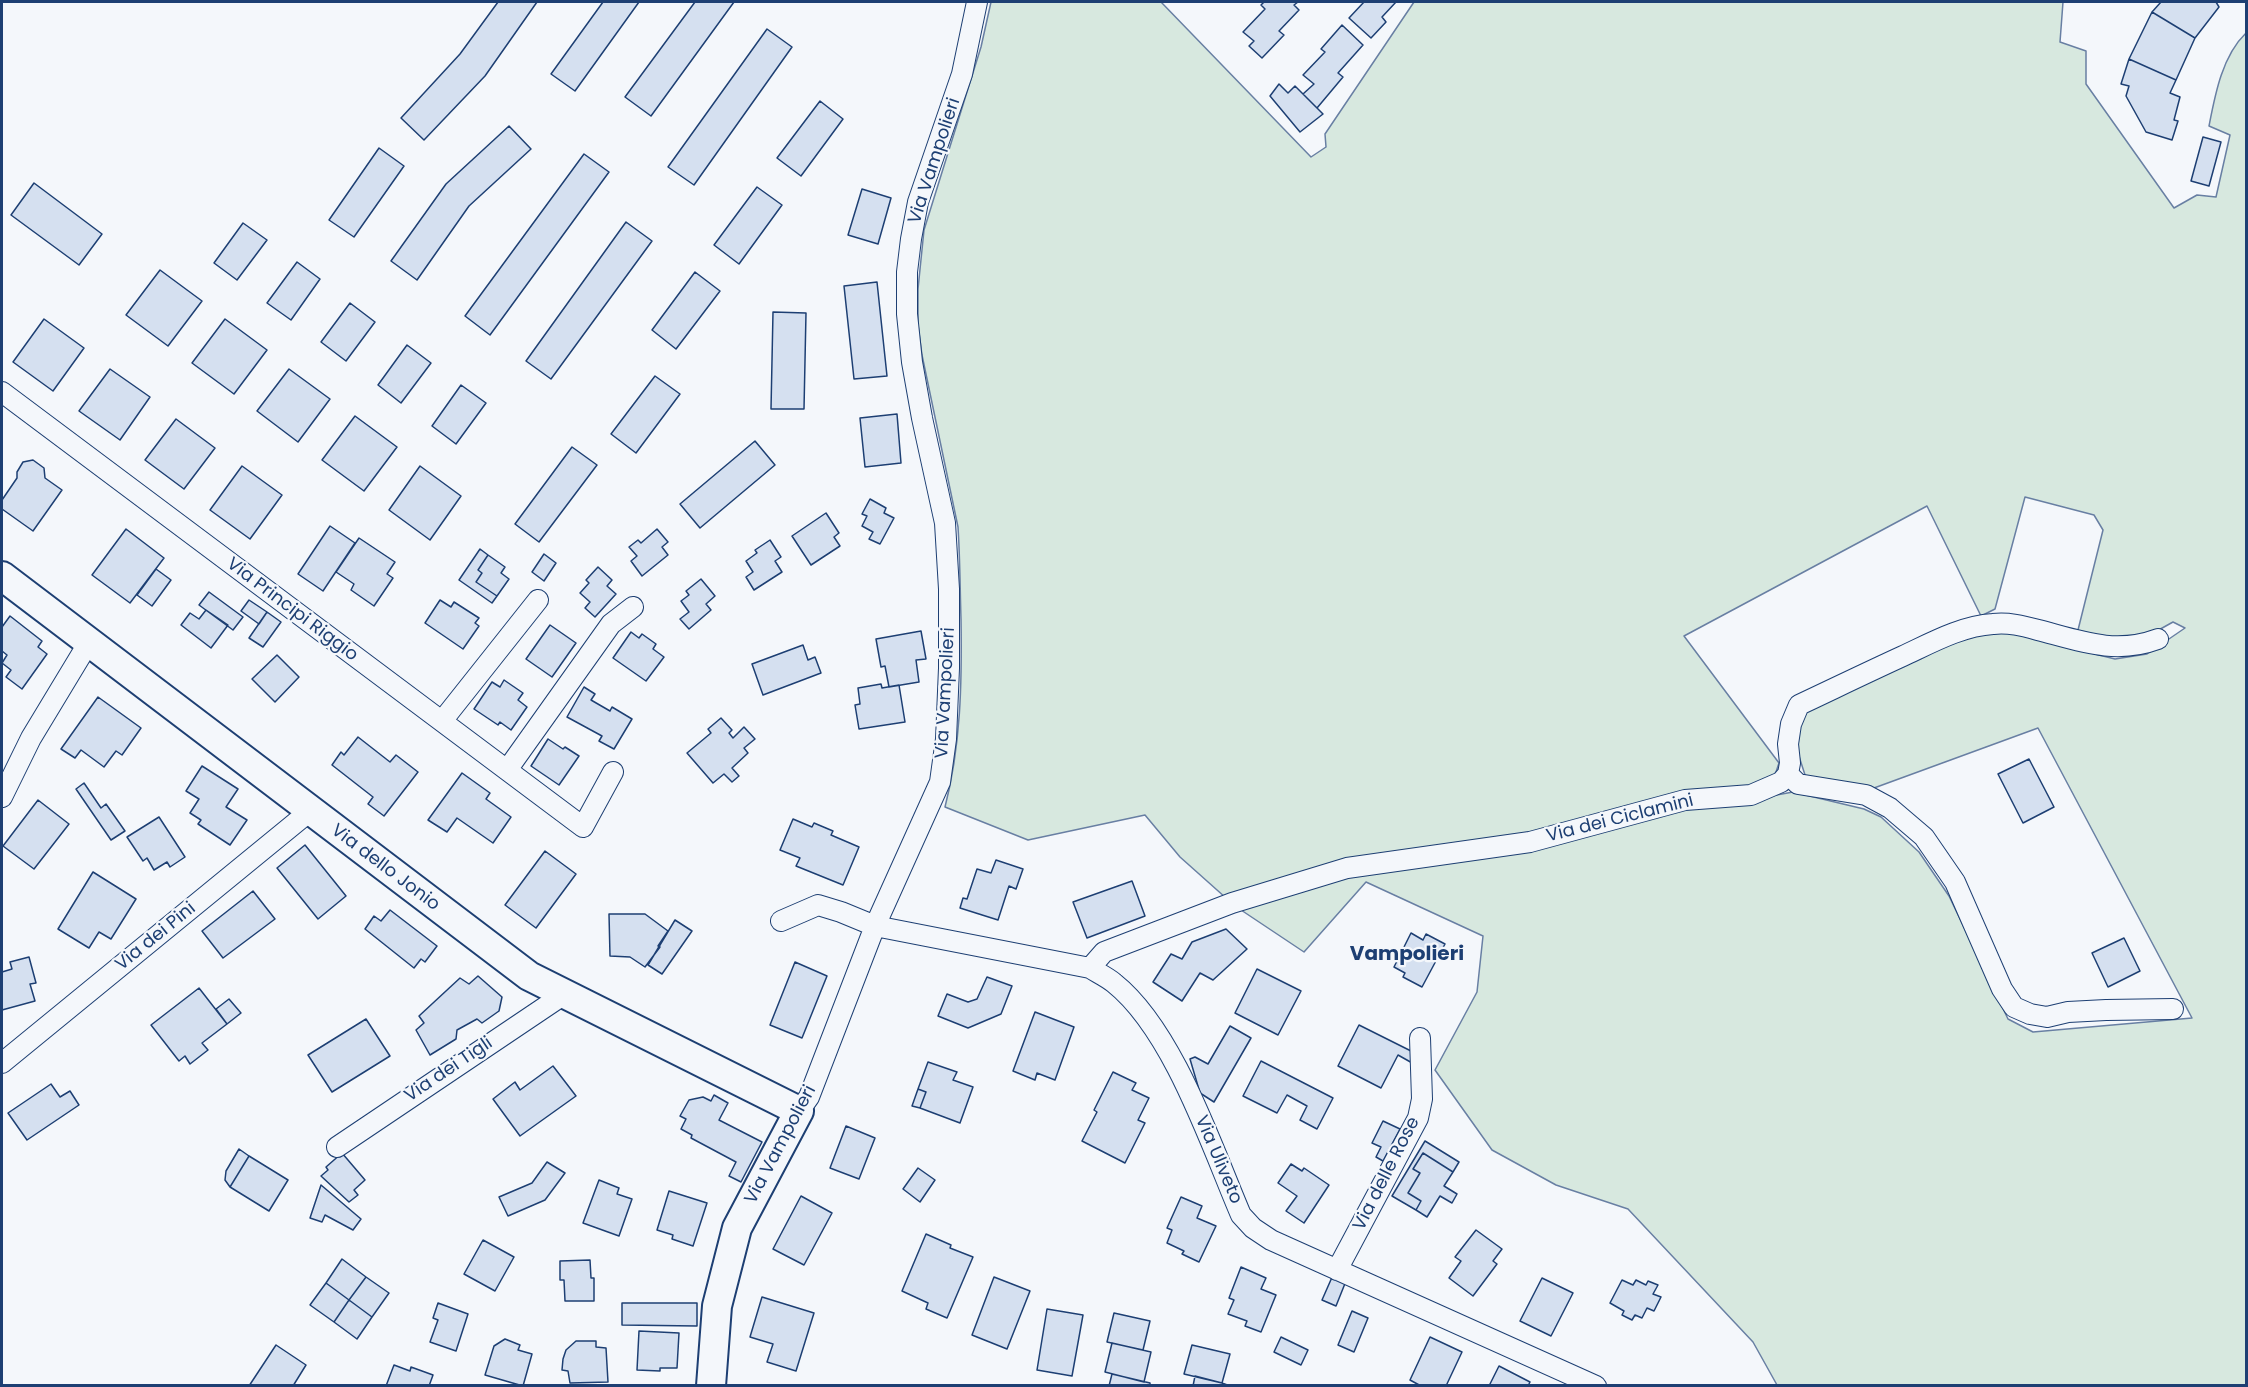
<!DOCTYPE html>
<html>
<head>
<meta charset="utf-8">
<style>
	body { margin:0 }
	#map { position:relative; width:2248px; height:1387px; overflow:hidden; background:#f4f7fb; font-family:Poppins,sans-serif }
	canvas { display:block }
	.frame { position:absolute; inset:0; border:3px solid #1d3f73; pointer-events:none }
</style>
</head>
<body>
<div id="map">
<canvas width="2248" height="1387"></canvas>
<div class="frame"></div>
</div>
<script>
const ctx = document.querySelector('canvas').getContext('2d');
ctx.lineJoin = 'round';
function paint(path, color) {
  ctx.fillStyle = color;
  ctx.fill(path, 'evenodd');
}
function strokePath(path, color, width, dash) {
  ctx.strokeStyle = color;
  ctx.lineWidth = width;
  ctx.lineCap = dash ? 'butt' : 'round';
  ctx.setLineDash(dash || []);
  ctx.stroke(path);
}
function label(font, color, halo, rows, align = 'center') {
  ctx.font = font + ' Poppins,sans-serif';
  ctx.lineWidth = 4.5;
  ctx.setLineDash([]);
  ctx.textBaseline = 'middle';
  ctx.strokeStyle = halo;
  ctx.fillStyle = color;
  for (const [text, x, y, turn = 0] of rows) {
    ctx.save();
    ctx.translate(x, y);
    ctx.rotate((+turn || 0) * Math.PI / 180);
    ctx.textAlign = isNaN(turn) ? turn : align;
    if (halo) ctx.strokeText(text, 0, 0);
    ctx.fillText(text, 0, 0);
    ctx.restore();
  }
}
const green = new Path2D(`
	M 991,2 L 1161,2 L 1311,157 L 1326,147 L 1325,134 L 1414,2 L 2063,2 L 2060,42 L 2086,51 L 2086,84 L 2174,208 L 2197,195 L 2216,197 L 2230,135 L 2209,126 C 2215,95 2222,56 2246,33 L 2246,1385 L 1777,1385 L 1753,1342 L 1628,1209 L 1556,1185 L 1492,1150 L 1435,1070 L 1477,992 L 1483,936 L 1366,882 L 1304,952 L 1238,908 L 1354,872 L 1536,847 L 1691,804 L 1749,800 L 1793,792 L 1864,809 L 1881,817 L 1919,852 L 1949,896 L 2008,1019 L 2033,1032 L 2192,1018 L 2038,728 L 1874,788 L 1835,787 L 1806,778 L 1796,747 L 1801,712 L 1976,631 L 2011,633 L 2115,659 L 2147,654 L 2185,628 L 2173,622 L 2146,637 L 2119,643 L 2077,634 L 2103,530 L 2094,515 L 2025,497 L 1995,609 L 1981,616 L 1927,506 L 1684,636 L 1779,763 L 1774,778 L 1752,789 L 1679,795 L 1525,837 L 1339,864 L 1226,898 L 1180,857 L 1145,815 L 1028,840 L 945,807 C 961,745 962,682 961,619 C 960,588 960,557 958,527 L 922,355 L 918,325 L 918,289 L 924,230 L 981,47 Z`);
const building = new Path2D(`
	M 498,2 L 537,2 L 485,76 L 424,140 L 401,118 L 460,54 Z
	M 603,2 L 639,2 L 575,91 L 551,74 Z
	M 695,2 L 734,2 L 651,116 L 625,97 Z
	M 1264,2 L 1298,2 L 1294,5 L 1299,10 L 1279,31 L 1284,35 L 1262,58 L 1249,46 L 1254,41 L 1243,32 L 1265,9 L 1261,5 Z
	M 1364,2 L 1396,2 L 1382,17 L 1386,22 L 1371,38 L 1349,18 Z
	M 2161,2 L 2216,2 L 2219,7 L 2195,38 L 2152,12 Z
	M 2152,12 L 2195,38 L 2176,80 L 2129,59 Z
	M 1342,25 L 1363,45 L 1338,73 L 1343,77 L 1317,108 L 1303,94 L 1314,84 L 1303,75 L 1325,52 L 1321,49 Z
	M 767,29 L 792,47 L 694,185 L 668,167 Z
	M 2129,59 L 2176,80 L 2170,93 L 2180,97 L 2174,120 L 2178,121 L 2172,140 L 2146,132 L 2126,96 L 2129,86 L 2121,84 Z
	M 1279,84 L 1288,93 L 1295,86 L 1323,114 L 1300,132 L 1270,96 Z
	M 820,101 L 843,119 L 801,176 L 777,158 Z
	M 509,126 L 531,149 L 469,206 L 417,280 L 391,261 L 446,184 Z
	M 2203,137 L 2221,142 L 2209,186 L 2191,181 Z
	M 379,148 L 404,166 L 354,237 L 329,220 Z
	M 584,154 L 609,172 L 490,335 L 465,316 Z
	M 34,183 L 102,234 L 79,265 L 11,215 Z
	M 757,187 L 782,205 L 739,264 L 714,245 Z
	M 862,189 L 891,198 L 878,244 L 848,235 Z
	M 626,222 L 652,241 L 551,379 L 526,361 Z
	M 243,223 L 267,240 L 237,280 L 214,263 Z
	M 297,262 L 320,279 L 291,320 L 267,303 Z
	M 160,270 L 202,301 L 168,346 L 126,315 Z
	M 695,272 L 720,291 L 676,349 L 652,330 Z
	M 877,282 L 887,376 L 854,379 L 844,286 Z
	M 350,303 L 375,322 L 346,361 L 321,342 Z
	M 773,312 L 806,313 L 804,409 L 771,409 Z
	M 44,319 L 84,348 L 53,391 L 13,362 Z
	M 225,319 L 267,350 L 234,394 L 192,363 Z
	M 407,345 L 431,363 L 401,403 L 378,385 Z
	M 110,369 L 150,397 L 120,440 L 79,411 Z
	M 289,369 L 330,399 L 298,442 L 257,411 Z
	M 655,376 L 680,394 L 636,453 L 611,434 Z
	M 461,385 L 486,403 L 456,444 L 432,426 Z
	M 897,414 L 901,463 L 865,467 L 860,418 Z
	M 355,416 L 397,447 L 364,491 L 322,460 Z
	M 176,419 L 215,448 L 184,489 L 145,460 Z
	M 755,441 L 775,465 L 700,528 L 680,504 Z
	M 572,447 L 597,465 L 539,542 L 515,524 Z
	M 33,460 L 44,468 L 45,478 L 62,490 L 33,531 L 2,509 L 2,500 L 17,478 L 17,472 L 23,462 Z
	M 242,466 L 282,495 L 250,539 L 210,510 Z
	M 420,466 L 461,496 L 430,540 L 389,510 Z
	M 870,499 L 886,508 L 884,513 L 894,518 L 880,544 L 869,539 L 873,532 L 862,526 L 867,516 L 862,514 Z
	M 826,513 L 839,533 L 834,537 L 840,546 L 811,565 L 792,536 Z
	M 330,526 L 355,543 L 323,591 L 298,574 Z
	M 126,529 L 164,558 L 130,603 L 92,575 Z
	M 657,529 L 668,542 L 662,547 L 668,555 L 642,576 L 631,561 L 637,556 L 629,547 L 638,540 L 641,543 Z
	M 359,538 L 395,562 L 387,574 L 393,578 L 374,606 L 351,590 L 354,584 L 336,572 Z
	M 770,540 L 781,557 L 775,561 L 782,572 L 754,590 L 746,577 L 753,572 L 746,561 L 757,553 L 755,550 Z
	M 480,549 L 488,555 L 478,570 L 482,573 L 476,582 L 497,596 L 492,603 L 459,580 Z
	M 544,554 L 556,563 L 544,581 L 532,572 Z
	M 488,555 L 505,567 L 501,573 L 509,579 L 497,596 L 476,582 L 482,573 L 478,570 Z
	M 598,567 L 612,580 L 607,586 L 616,594 L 595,617 L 585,608 L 590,602 L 580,593 L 589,583 L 586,580 Z
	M 156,569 L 171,580 L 152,606 L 137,595 Z
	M 701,579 L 715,596 L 706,604 L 711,610 L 689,629 L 680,619 L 689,612 L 681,601 L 689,595 L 686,591 Z
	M 209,592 L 243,617 L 233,630 L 199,605 Z
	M 249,600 L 267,612 L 259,624 L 241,611 Z
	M 440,600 L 451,607 L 454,602 L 479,618 L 475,623 L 479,626 L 463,649 L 425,623 Z
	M 206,610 L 228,625 L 211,648 L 181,625 L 190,613 L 199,619 Z
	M 267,612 L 281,622 L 263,647 L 249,638 Z
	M 10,616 L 42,641 L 38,647 L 47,654 L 22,689 L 6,677 L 11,670 L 2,663 L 7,655 L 2,651 L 2,627 Z
	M 550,625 L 576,643 L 552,677 L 526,659 Z
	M 921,631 L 926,659 L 916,660 L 919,682 L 889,687 L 885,666 L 881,667 L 876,639 Z
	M 631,632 L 639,638 L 642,634 L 656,644 L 653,649 L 664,657 L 646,681 L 613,658 Z
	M 803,645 L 808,660 L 815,657 L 821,673 L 763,695 L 752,664 Z
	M 277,655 L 299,677 L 275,702 L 252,679 Z
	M 504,680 L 523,693 L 518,700 L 527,707 L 511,730 L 500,722 L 498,725 L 474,709 L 492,682 L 500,687 Z
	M 881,684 L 882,688 L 899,685 L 905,722 L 859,729 L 855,705 L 860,704 L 858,688 Z
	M 584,687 L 595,694 L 591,700 L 610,711 L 612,707 L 632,719 L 614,749 L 599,741 L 602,736 L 567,717 Z
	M 98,697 L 141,728 L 122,755 L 116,751 L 104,767 L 81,750 L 75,758 L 61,749 Z
	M 721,718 L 732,730 L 729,733 L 733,738 L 744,727 L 755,739 L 744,748 L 748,753 L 732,768 L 739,776 L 732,782 L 724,774 L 713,783 L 687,753 L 711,733 L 708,729 Z
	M 358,737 L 390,762 L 396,755 L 418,772 L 384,816 L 368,804 L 373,797 L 332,765 L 341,752 L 344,755 Z
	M 548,739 L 563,749 L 565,747 L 579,756 L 559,785 L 531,766 Z
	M 2029,759 L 2054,807 L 2023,823 L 1998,774 Z
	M 202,766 L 238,789 L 226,807 L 247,820 L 230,845 L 198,824 L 201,820 L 190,813 L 199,799 L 186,791 Z
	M 462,773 L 490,793 L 486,799 L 511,817 L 493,843 L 457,818 L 447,832 L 428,820 Z
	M 84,783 L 101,808 L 106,804 L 125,831 L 111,840 L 76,789 Z
	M 38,800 L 69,824 L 34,869 L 3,846 Z
	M 159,817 L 185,857 L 170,867 L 167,862 L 154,870 L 147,858 L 143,861 L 127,837 Z
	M 793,819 L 812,827 L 814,823 L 833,831 L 831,835 L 859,847 L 843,885 L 796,866 L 800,858 L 780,850 Z
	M 305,845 L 346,896 L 318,919 L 277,868 Z
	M 545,851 L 576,874 L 536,928 L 505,905 Z
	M 996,860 L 1023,869 L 1016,889 L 1009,886 L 998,920 L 960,908 L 963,898 L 967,899 L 977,869 L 991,873 Z
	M 93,872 L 136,899 L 111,939 L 99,932 L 89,948 L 58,929 Z
	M 1132,881 L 1145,916 L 1087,938 L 1073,902 Z
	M 253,891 L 275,919 L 223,958 L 202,931 Z
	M 390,910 L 437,946 L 425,962 L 421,959 L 414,968 L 365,929 L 374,916 L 381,921 Z
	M 609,914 L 645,914 L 668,931 L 658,946 L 660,947 L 645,967 L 630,957 L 610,956 Z
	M 675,920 L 692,931 L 662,974 L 648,965 Z
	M 1226,929 L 1247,949 L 1213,980 L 1200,973 L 1182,1001 L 1153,982 L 1171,954 L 1182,959 L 1192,942 Z
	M 1411,933 L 1423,940 L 1426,934 L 1445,944 L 1422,987 L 1403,977 L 1405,973 L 1394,967 Z
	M 2124,938 L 2140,971 L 2108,987 L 2092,953 Z
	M 29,957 L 36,983 L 30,984 L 35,1001 L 2,1010 L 2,972 L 12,969 L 10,962 Z
	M 795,962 L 827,976 L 802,1038 L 770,1025 Z
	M 1257,969 L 1301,991 L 1278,1035 L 1235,1013 Z
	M 478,976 L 502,997 L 499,1011 L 482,1023 L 477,1019 L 457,1030 L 456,1039 L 430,1055 L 416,1030 L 424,1023 L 419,1016 L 460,978 L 469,984 Z
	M 987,977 L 1012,986 L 1001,1014 L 968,1028 L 938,1016 L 947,994 L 968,1002 L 977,999 Z
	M 199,988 L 227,1024 L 202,1043 L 208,1050 L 190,1064 L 185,1056 L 179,1061 L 151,1025 Z
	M 229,999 L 241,1013 L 227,1024 L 216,1009 Z
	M 1035,1012 L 1074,1027 L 1055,1080 L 1037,1073 L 1035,1080 L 1013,1071 Z
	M 366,1019 L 390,1056 L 332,1092 L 308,1055 Z
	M 1359,1025 L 1413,1052 L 1414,1064 L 1398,1055 L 1381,1088 L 1338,1066 Z
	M 1230,1026 L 1251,1038 L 1214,1102 L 1200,1093 L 1190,1059 L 1195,1057 L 1208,1064 Z
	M 1261,1061 L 1333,1098 L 1317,1129 L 1300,1120 L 1307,1106 L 1287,1095 L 1277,1113 L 1243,1096 Z
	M 928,1062 L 957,1072 L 953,1080 L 973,1087 L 960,1123 L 920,1108 L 926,1092 L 918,1089 Z
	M 553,1066 L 576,1096 L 520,1136 L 493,1099 L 515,1082 L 520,1090 Z
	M 1113,1072 L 1136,1083 L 1132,1090 L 1149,1098 L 1138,1120 L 1145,1123 L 1125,1163 L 1082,1141 L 1097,1112 L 1094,1110 Z
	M 51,1084 L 60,1097 L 70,1091 L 79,1105 L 27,1140 L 8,1113 Z
	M 918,1089 L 926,1092 L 920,1108 L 912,1106 Z
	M 714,1095 L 728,1103 L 719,1120 L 762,1142 L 741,1182 L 729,1176 L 736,1162 L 691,1138 L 692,1135 L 681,1129 L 686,1119 L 680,1116 L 689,1100 L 703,1097 L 711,1101 Z
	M 1383,1121 L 1400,1129 L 1383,1161 L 1376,1157 L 1381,1147 L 1372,1143 Z
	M 846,1126 L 875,1138 L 859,1179 L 830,1168 Z
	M 1425,1141 L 1459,1162 L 1453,1172 L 1423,1153 L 1413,1169 L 1420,1173 L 1408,1193 L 1421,1201 L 1416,1210 L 1392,1196 Z
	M 239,1149 L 249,1156 L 230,1187 L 225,1180 L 226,1171 Z
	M 342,1153 L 365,1180 L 354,1190 L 358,1195 L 349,1202 L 321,1176 L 328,1170 L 326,1167 Z
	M 1423,1153 L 1453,1172 L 1444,1186 L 1457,1194 L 1452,1203 L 1440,1196 L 1427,1217 L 1416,1210 L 1421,1201 L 1408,1193 L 1420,1173 L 1413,1169 Z
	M 249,1156 L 288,1180 L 269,1211 L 230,1187 Z
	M 547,1162 L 565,1173 L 545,1200 L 508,1216 L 499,1197 L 532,1183 Z
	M 1291,1164 L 1302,1171 L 1304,1168 L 1329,1185 L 1304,1223 L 1286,1211 L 1297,1196 L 1278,1183 Z
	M 918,1168 L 935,1180 L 920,1202 L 903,1189 Z
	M 599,1180 L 619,1188 L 617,1194 L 632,1199 L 619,1236 L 583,1223 Z
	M 321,1185 L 361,1219 L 353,1230 L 325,1215 L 322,1222 L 310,1218 Z
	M 669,1191 L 707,1203 L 693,1246 L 672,1239 L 673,1235 L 657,1230 Z
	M 801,1196 L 832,1213 L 804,1265 L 773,1249 Z
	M 1181,1197 L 1202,1206 L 1197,1218 L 1216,1226 L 1199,1262 L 1182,1254 L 1184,1251 L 1167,1243 L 1172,1230 L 1167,1228 Z
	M 1476,1230 L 1502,1249 L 1493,1261 L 1497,1264 L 1473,1296 L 1449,1278 L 1461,1261 L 1455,1257 Z
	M 926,1234 L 951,1245 L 950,1248 L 973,1257 L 947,1318 L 926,1309 L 928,1303 L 902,1291 Z
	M 483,1240 L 514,1257 L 495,1291 L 464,1274 Z
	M 342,1259 L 366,1277 L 349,1300 L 326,1283 Z
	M 590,1260 L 591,1278 L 594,1278 L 594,1301 L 565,1301 L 564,1280 L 560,1280 L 560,1261 Z
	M 1241,1267 L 1266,1278 L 1261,1289 L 1276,1295 L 1261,1332 L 1245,1326 L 1247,1321 L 1228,1314 L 1234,1300 L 1229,1298 Z
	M 1333,1275 L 1346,1281 L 1336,1306 L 1322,1300 Z
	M 366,1277 L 389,1293 L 372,1317 L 349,1300 Z
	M 994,1277 L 1030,1291 L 1007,1349 L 972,1335 Z
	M 1542,1278 L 1573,1293 L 1551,1336 L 1520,1321 Z
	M 1622,1280 L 1633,1285 L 1636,1280 L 1646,1285 L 1648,1281 L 1658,1285 L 1653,1294 L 1661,1297 L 1654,1311 L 1647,1308 L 1642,1318 L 1635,1315 L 1632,1320 L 1622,1315 L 1624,1311 L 1610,1303 Z
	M 326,1283 L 349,1300 L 334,1322 L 310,1305 Z
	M 762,1297 L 814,1313 L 796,1371 L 767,1362 L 773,1344 L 750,1337 Z
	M 349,1300 L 372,1317 L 357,1339 L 334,1322 Z
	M 438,1303 L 468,1314 L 456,1351 L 430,1342 L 438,1320 L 433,1318 Z
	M 622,1303 L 697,1303 L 697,1326 L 622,1325 Z
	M 1047,1309 L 1083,1315 L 1072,1376 L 1037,1370 Z
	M 1352,1311 L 1368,1318 L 1354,1352 L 1338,1345 Z
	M 1114,1313 L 1150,1321 L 1143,1350 L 1107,1342 Z
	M 639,1331 L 679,1333 L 677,1368 L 660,1368 L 660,1371 L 637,1370 Z
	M 1281,1337 L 1308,1350 L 1301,1365 L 1274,1352 Z
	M 1430,1337 L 1462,1352 L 1446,1386 L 1421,1386 L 1410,1380 Z
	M 505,1339 L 520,1345 L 518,1350 L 532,1354 L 523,1386 L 485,1375 L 494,1346 Z
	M 576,1341 L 596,1341 L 596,1347 L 606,1348 L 608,1382 L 570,1383 L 568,1371 L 562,1370 L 563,1359 L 566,1350 Z
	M 1112,1343 L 1151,1352 L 1144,1382 L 1105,1372 Z
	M 276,1345 L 306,1365 L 293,1386 L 249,1386 Z
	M 1192,1345 L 1230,1354 L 1222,1383 L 1184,1374 Z
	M 394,1365 L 410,1371 L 411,1367 L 433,1375 L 429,1386 L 386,1386 Z
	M 1499,1366 L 1530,1382 L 1528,1386 L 1489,1386 Z
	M 1112,1374 L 1150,1383 L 1150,1386 L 1109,1386 Z
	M 1195,1376 L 1222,1383 L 1230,1386 L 1193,1386 Z`);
const street = new Path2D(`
	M 2,392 L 583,827 L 613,772
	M 442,721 L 538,600
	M 507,770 L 611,624 L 633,607
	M 1788,774 L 1798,784 L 1866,795 L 1890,808 L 1924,837 L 1955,882 L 2002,989 L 2014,1007 L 2030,1014 L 2047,1017 L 2068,1012 L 2106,1010 L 2173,1009
	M 2,797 L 31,738 L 89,642
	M 781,921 L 818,905 L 841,912 L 875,926 L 1090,968 C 1098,973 1107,977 1114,983 C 1173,1030 1211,1145 1241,1215 L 1253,1228 L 1271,1240 L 1596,1386
	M 1090,968 L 1104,952 L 1232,903 L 1347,868 L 1530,842 L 1685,800 L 1751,795 L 1781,782 L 1788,774 L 1790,763 L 1788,744 L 1791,724 L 1799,705 C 1833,689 1868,672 1903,656 C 1931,643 1961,626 1993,624 C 2008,622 2023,626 2038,630 C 2080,641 2115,655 2158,639
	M 2,1063 L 310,811
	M 799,1111 L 809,1097 L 875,926 L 940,782 L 946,739 L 949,668 L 949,589 L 945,523 L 922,418 L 912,362 L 907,314 L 907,272 L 911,239 L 918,202 L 962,74 L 977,2
	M 337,1147 L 563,995
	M 1337,1270 L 1418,1118 L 1422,1099 L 1420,1038`);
const secondary = new Path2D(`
	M 2,576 L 529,976 L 799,1111 L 737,1228 L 717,1306 L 711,1386`);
const streetNames = [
	["Via Vampolieri",935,161,-72],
	["Via Principi Riggio",292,610,37],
	["Via Vampolieri",946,693,-87],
	["Via dei Ciclamini",1620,819,-14],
	["Via dello Jonio",385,868,37],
	["Via dei Pini",156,937,-39],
	["Via dei Tigli",449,1070,-34],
	["Via Vampolieri",781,1145,-62],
	["Via Uliveto",1218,1160,67],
	["Via delle Rose",1387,1174,-63]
];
const neighbourhoodNames = [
	["Vampolieri",1407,955]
];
paint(green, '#d7e8df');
strokePath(green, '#687fa3', 1.5);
paint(building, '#d5e0f0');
strokePath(building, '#1d3f73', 1.5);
strokePath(street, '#1d3f73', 22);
strokePath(secondary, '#1d3f73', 32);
strokePath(street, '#f4f7fb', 20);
strokePath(secondary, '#f4f7fb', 28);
label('18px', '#1d3f73', '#f4f7fb', streetNames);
label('bold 20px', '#1d3f73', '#f4f7fb', neighbourhoodNames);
</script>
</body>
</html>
